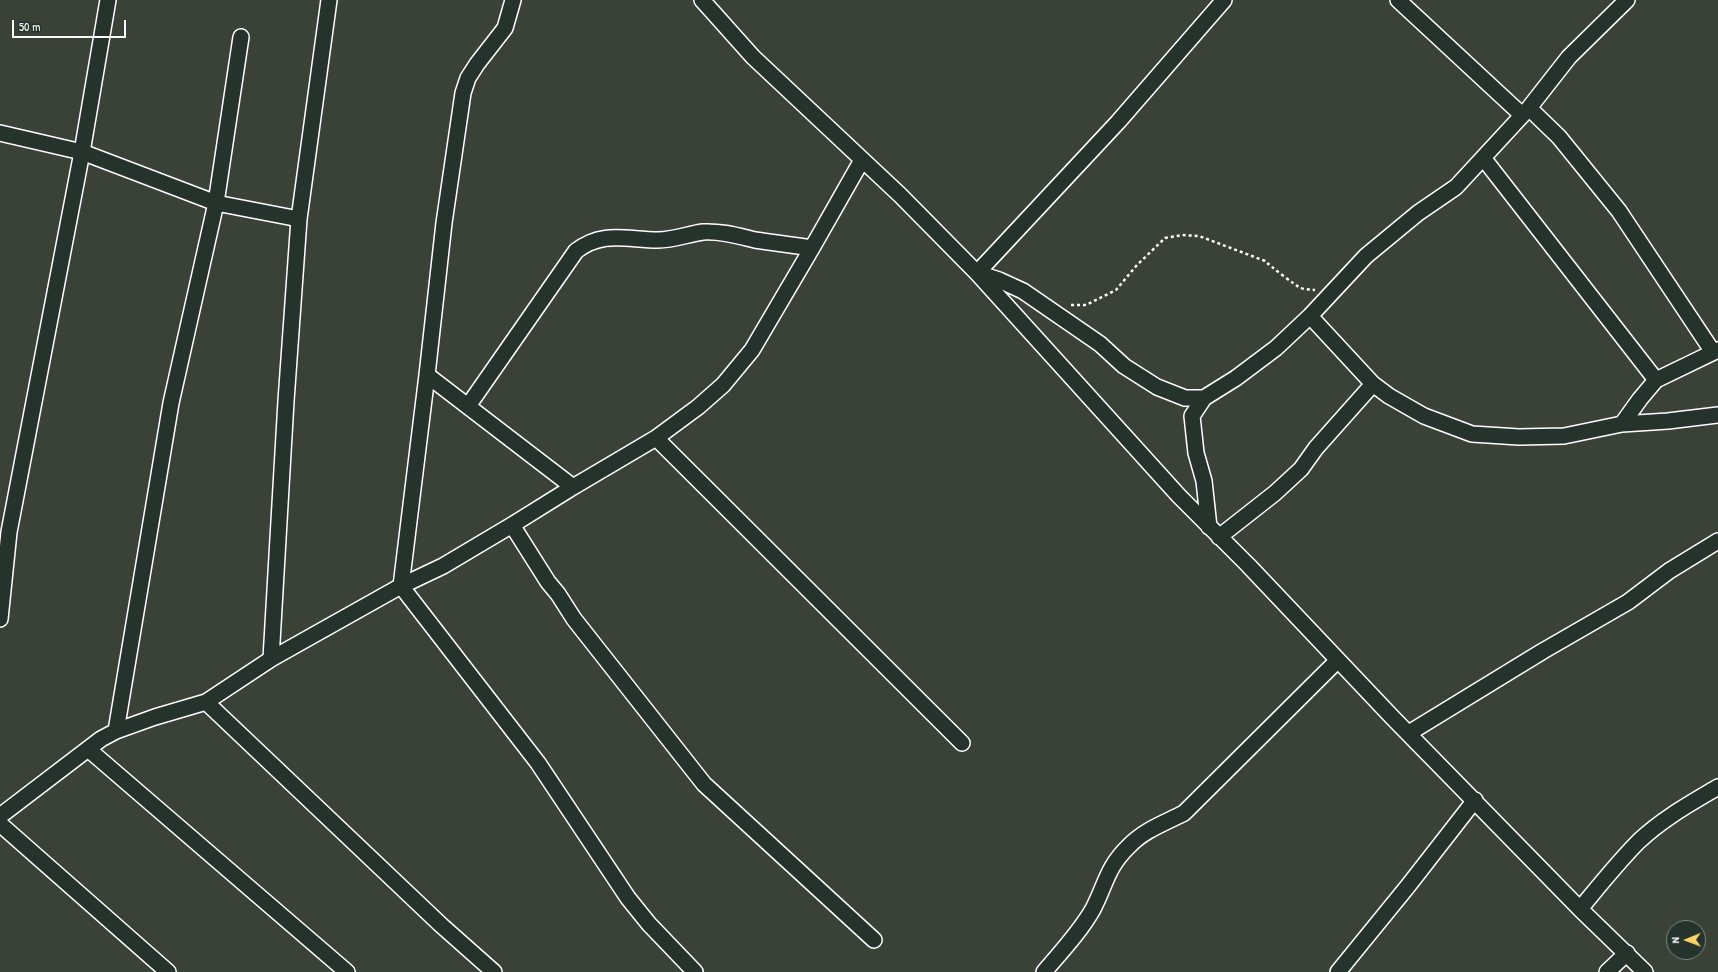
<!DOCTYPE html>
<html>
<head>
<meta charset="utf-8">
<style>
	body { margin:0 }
	#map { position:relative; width:1718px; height:972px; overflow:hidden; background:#3a4238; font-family:"Patrick Hand",sans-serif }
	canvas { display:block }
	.north { position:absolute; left:1666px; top:920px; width:40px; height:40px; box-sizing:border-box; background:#26332d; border:1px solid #7d8581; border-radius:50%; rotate:269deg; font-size:11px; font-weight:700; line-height:16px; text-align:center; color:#fff }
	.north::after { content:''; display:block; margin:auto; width:14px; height:18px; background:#ffd166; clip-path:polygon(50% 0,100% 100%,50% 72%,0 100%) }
	.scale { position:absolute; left:12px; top:20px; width:114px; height:18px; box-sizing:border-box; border:2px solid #fff; border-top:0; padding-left:5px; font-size:12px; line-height:14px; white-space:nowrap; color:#fff; -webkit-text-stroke:3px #26332d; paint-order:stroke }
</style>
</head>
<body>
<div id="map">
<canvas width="1718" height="972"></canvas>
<div class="north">N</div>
<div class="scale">50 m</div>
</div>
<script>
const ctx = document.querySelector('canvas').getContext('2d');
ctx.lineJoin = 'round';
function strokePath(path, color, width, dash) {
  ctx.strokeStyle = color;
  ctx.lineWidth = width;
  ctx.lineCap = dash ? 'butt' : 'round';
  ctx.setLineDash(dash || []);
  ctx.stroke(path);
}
const path = new Path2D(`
	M 1071,305 L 1086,305 L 1116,290 L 1137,265 L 1165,238 L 1182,235 L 1199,236 L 1265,261 C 1269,265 1297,287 1301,288 C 1305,290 1310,289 1315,290`);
const minor = new Path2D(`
	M 513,0 L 505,28 L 477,64 L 468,78 L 463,93 L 444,223 L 427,375 L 401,586 L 538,763 L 628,898 L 649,924 L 695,972
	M 702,0 L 753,57 L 900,195 L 977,273 L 1179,496 L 1248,565 L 1392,717 L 1580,909 L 1645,972
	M 1224,0 L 1118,122 L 977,273 L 999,280 L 1023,291 L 1100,344 L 1124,366 L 1157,387 L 1185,398 L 1204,398 L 1236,378 L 1276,348 L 1310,316 L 1366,256 L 1418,213 L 1456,187 L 1529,108 L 1569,57 L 1627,0
	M 1398,0 L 1522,115
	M 1529,108 L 1559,137 L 1619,211 L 1713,352
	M 0,133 L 82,152 L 216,203 L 299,219
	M 1484,159 L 1656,380
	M 1310,316 L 1373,384 L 1389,396 L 1424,416 L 1472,434 L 1519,437 L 1564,436 L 1622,424 L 1668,421 L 1718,415
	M 427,375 L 573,487
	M 1204,398 L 1192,416 L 1196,453 L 1204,481 L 1209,527
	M 468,406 L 576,251 C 603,230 627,240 658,240 C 674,240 688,234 703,232 C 721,231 738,236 755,240 C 774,243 793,245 812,248
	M 1622,424 L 1640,399 L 1656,380 L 1718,350
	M 656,438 L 962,743
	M 512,525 L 548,582 L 558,594 L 574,619 L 704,784 L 874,940
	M 1219,537 L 1275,493 L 1301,469 L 1316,448 L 1373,384
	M 0,619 L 9,532 L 82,152 L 108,0
	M 271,659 L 286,401 L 299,219 L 329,0
	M 206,702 L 441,925 L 494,972
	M 116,731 L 171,403 L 216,203 L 241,37
	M 1409,733 L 1543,651 L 1628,602 L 1669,571 L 1718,541
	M 88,749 L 347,972
	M 0,816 L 101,739 L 116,731 L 155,717 L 206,702 L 271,659 L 319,632 L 401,586 L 443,566 L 512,525 L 573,487 L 656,438 L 698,407 L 723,385 L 752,350 L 812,248 L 862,160
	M 0,824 L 168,972
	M 1580,909 C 1599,886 1618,862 1639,841 C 1662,819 1691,803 1718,787
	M 1044,972 C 1061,952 1080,932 1093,909 C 1106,884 1107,867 1129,846 C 1144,830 1165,823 1184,813 L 1338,660
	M 1338,972 L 1408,886 L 1475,800
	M 1607,972 L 1627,953`);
strokePath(minor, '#fff', 18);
strokePath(path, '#fff', 2.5, [3, 3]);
strokePath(minor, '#26332d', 15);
</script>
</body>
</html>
